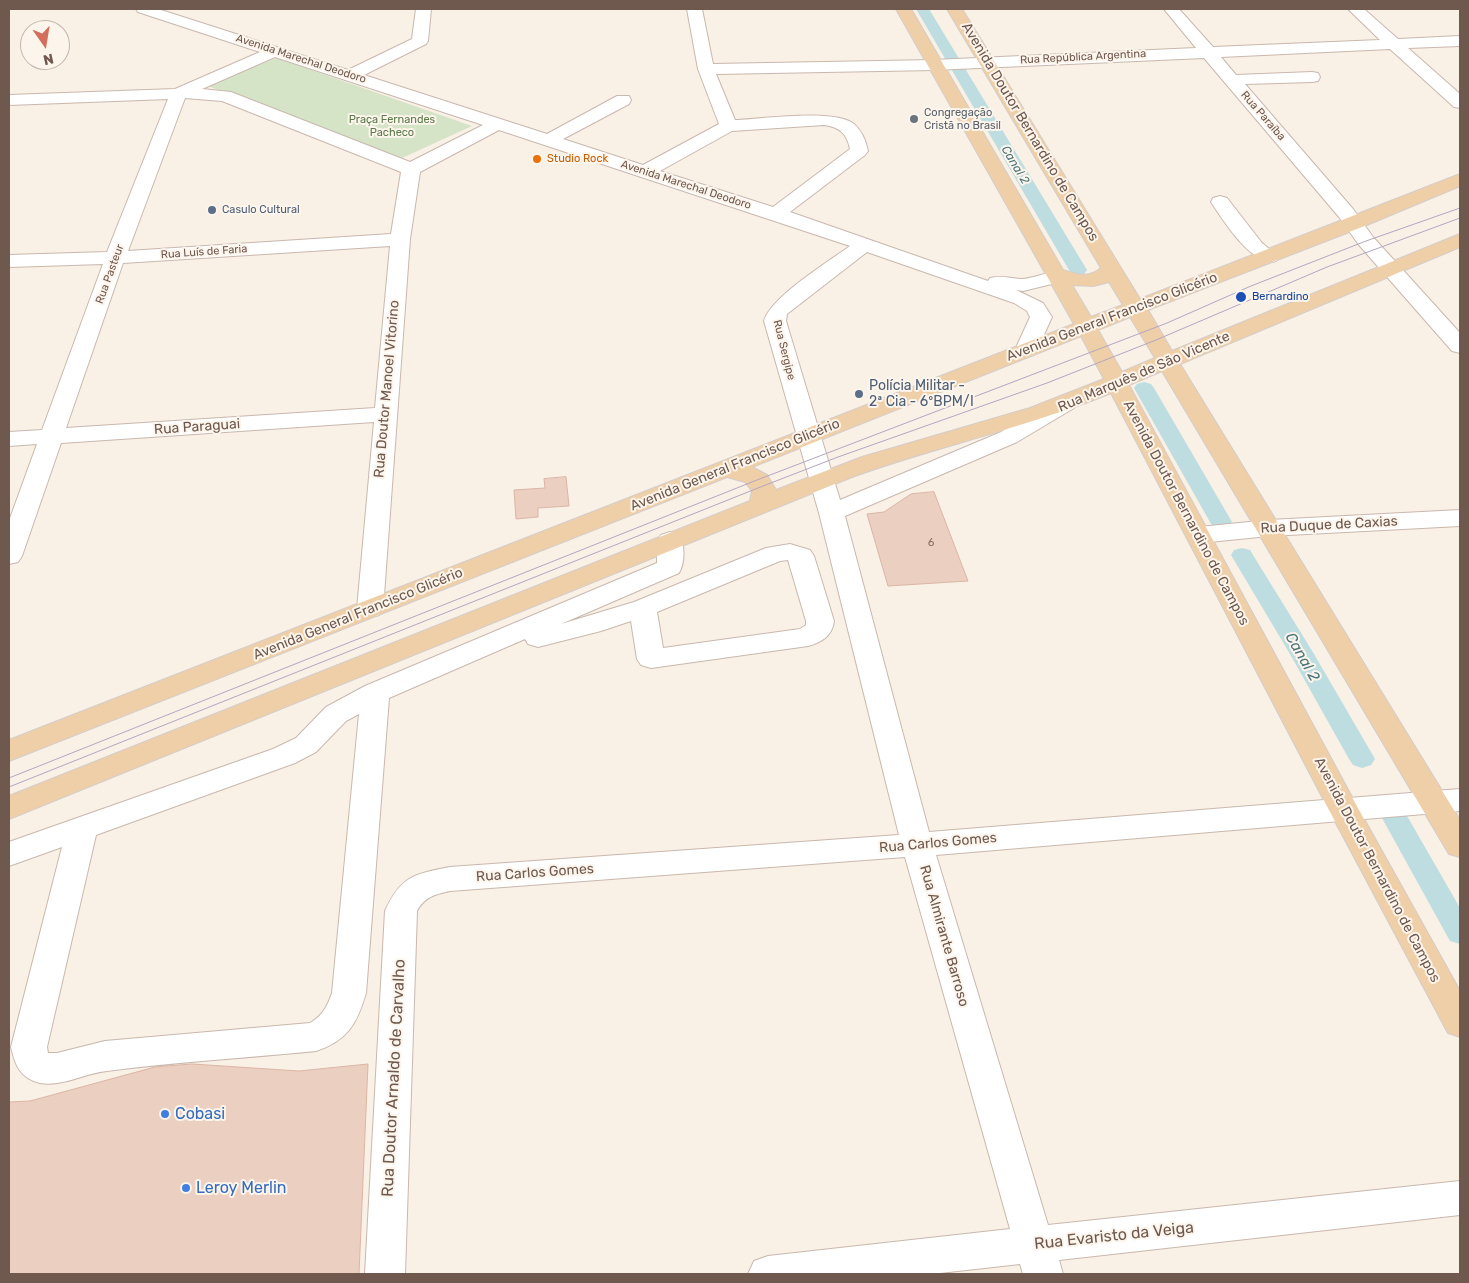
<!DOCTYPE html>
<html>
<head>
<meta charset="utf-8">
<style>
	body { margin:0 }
	#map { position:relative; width:1469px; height:1283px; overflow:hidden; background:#f9f0e6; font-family:Rubik,sans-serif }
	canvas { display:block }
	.frame { position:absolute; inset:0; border:10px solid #6f584e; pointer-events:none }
	.north { position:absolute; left:20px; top:20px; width:50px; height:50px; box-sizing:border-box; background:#fcf5ec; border:1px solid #c4b6ad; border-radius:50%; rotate:167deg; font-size:14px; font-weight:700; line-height:20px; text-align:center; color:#6f584e }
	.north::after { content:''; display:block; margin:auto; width:18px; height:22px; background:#d26e5b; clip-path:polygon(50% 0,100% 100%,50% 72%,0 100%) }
</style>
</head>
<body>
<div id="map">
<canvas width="1469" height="1283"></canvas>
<div class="frame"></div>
<div class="north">N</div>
</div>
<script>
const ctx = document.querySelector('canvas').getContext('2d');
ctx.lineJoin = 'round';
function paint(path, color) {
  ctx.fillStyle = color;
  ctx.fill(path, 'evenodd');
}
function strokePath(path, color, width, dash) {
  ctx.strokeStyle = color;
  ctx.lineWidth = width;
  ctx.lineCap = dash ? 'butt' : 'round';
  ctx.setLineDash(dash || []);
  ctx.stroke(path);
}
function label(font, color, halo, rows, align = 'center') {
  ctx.font = font + ' Rubik,sans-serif';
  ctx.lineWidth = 4;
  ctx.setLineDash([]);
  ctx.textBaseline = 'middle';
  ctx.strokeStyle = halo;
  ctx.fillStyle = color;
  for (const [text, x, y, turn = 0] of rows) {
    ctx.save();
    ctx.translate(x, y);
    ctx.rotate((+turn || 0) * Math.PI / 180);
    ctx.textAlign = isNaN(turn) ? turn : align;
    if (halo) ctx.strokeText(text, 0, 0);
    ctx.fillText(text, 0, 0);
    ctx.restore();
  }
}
const green = new Path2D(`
	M 277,58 L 472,126 L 402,158 L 205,85 Z`);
const canal = new Path2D(`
	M 916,9 L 929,9 L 1087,270 L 1084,274 L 1078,275 L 1072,274 L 1069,270 Z
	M 1144,382 L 1151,384 L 1154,388 L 1232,522 L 1229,527 L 1221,529 L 1213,527 L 1210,522 L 1134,388 L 1137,384 Z
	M 1242,548 L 1250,550 L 1253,555 L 1314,654 L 1375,759 L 1371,765 L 1362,768 L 1353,765 L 1349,759 L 1290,654 L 1231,555 L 1234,550 Z
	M 1390,799 L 1399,802 L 1460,908 L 1460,944 L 1450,941 L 1377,809 L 1381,802 Z`);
const building = new Path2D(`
	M 566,477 L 569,506 L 538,508 L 538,517 L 516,519 L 514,490 L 545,488 L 544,479 Z
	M 934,492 L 968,581 L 888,586 L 867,514 L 884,512 L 911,494 Z
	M 192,1064 L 299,1071 L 368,1064 L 359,1274 L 9,1274 L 9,1102 L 30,1101 L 155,1067 Z`);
const minor = new Path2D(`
	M 136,9 L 158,9 L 348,70 L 412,39 L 416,9 L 431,9 L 428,41 L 426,44 L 364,75 L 547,134 L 617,96 L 629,96 L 631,100 L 629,104 L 563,139 L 643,165 L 719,124 L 698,69 L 687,9 L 702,9 L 713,64 L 934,60 L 1196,48 L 1164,9 L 1179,9 L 1213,47 L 1380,40 L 1348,9 L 1364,9 L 1398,39 L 1460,36 L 1460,46 L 1408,48 L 1460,94 L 1460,108 L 1454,107 L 1390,49 L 1221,57 L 1236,75 L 1312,72 L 1318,73 L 1320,77 L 1318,81 L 1312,82 L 1245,84 L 1353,209 L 1373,237 L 1460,333 L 1460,353 L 1452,351 L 1359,245 L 1339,217 L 1204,58 L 934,70 L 716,74 L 735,120 C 761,119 835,108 854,124 C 862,131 866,141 868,151 L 865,155 L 790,212 L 988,281 L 990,278 C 1001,275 1010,278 1021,279 C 1036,279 1049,269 1064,273 L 1067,277 L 1064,281 L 1023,291 L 1016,290 L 1043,303 L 1052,317 L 1037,350 L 1034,355 L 1026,357 L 1018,355 L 1015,350 L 1030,317 L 1027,311 L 1014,303 L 867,252 L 787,314 L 786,321 L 840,500 L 1001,432 L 1058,398 L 1066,396 L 1074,398 L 1077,403 L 1074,408 L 1017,442 L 845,516 L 929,832 L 1460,789 L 1460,811 L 936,855 L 1048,1225 L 1460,1181 L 1460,1215 L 1059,1260 L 1063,1274 L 1023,1274 L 1020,1264 L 931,1274 L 748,1274 L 754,1261 L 768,1256 L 1010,1229 L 905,857 L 450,891 C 436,894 424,897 417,911 L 405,1274 L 365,1274 L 385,911 C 401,876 414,874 450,867 L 899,835 L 819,513 L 764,321 C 771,297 828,262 850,246 L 499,130 L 420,172 L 410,239 L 383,609 L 379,615 L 370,617 L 361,615 L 357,609 L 374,422 L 61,443 L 22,556 L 18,562 L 9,564 L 9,521 L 37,444 L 9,446 L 9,432 L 42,430 L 103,264 L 9,267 L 9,255 L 107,252 L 168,99 L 9,105 L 9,95 L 175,89 L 260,52 L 138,12 ZM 275,57 L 483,125 L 410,162 L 231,92 L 202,89 ZM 185,98 L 222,101 L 401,172 L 391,234 L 128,251 ZM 824,125 C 840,127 847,134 850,149 L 773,207 L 660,171 L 732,131 ZM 390,246 L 375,408 L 66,428 L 123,263 Z
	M 1220,196 L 1227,198 L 1262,243 L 1279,257 L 1276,261 C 1252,267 1223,220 1211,202 L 1213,198 Z
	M 1460,510 L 1460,526 L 1269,536 L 1199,543 L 1190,540 L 1186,535 L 1190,530 L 1199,527 L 1269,520 Z
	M 670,532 L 679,535 C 685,544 685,563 679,573 L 561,624 L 634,602 L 766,548 L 790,544 L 810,550 L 814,556 L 834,621 C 832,636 822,642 808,646 L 651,668 L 641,665 L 637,659 L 631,621 L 601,631 L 538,647 L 528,644 L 525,639 L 389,698 L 366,993 C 357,1024 347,1041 316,1051 C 246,1058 176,1062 107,1071 C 85,1073 62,1087 40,1083 C 20,1078 15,1065 11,1047 L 62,847 L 9,866 L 9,842 L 273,749 L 296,738 L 326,707 L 365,686 L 657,563 L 657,540 L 661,535 ZM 788,560 L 806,621 L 806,625 L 800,629 L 663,648 L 657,612 L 780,561 ZM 359,714 L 332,993 C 327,1007 323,1015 310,1023 L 105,1041 L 57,1053 L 48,1053 L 47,1047 L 96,835 L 295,763 L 316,752 L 346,721 Z`);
const major = new Path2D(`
	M 896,9 L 911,9 L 1063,270 C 1077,275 1090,278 1101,268 L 947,9 L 962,9 L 1140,299 L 1460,174 L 1460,186 L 1362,227 L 1148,310 L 1172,351 L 1460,234 L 1460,247 L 1180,364 L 1460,820 L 1460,857 L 1449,854 L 1162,371 L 1129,385 L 1359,810 L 1460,991 L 1460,1037 L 1448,1033 L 1329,810 L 1111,393 C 1026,428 937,446 852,477 L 9,819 L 9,796 L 750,501 L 752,491 L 745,482 L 727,477 L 9,761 L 9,740 L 1074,324 ZM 1109,282 L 1123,305 L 1091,317 L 1072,285 L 1093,286 ZM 1130,317 L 1155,358 L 1122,372 L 1098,330 ZM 1081,336 L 1104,379 L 1030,408 L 862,457 L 776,490 L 767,475 L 752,467 Z`);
const tram = new Path2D(`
	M 9,778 L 757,480 L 1167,323 L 1251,286 L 1366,241 L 1460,208
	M 9,787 L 763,486 L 838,457 L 1047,383 L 1156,340 L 1327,267 L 1460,218`);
const markers = [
	[914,119,5,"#6b7280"],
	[537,159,5,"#e8710a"],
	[212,210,5,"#5c6f8a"],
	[1241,297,6,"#1a4fb4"],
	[859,394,5,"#5c6f8a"],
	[165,1114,5,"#3f7fe0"],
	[186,1188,5,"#3f7fe0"]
];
const farStreetnames = [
	["Rua República Argentina",1083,57,-3],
	["Avenida Marechal Deodoro",301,59,18],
	["Rua Paraíba",1263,116,49],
	["Avenida Marechal Deodoro",686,185,18],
	["Rua Luís de Faria",204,252,-4],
	["Rua Pasteur",110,274,-70],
	["Rua Sergipe",784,350,76]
];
const farWorshipnames = [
	["Congregação",924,113],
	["Cristã no Brasil",924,126]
];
const farParknames = [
	["Praça Fernandes",392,120],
	["Pacheco",392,133]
];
const farFoodnames = [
	["Studio Rock",547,159]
];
const farServicenames = [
	["Casulo Cultural",222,210]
];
const farTransitnames = [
	["Bernardino",1252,297]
];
const numberNames = [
	["6",931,543]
];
const farWaternames = [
	["Canal 2",1015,165,59]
];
const streetNames = [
	["Avenida Doutor Bernardino de Campos",1030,132,59],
	["Avenida General Francisco Glicério",1112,317,-21],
	["Rua Marquês de São Vicente",1144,372,-23],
	["Rua Doutor Manoel Vitorino",387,389,-85],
	["Rua Paraguai",197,427,-4],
	["Avenida General Francisco Glicério",735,465,-22],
	["Avenida Doutor Bernardino de Campos",1186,513,62],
	["Rua Duque de Caxias",1329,525,-3],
	["Avenida General Francisco Glicério",358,614,-22],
	["Rua Carlos Gomes",938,843,-5],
	["Avenida Doutor Bernardino de Campos",1377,870,62],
	["Rua Carlos Gomes",535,873,-4],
	["Rua Almirante Barroso",944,936,74]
];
const serviceNames = [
	["Polícia Militar -",869,386],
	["2ª Cia - 6ºBPM/I",869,402]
];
const waterNames = [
	["Canal 2",1302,657,60]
];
const nearStreetnames = [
	["Rua Doutor Arnaldo de Carvalho",394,1078,-87],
	["Rua Evaristo da Veiga",1114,1236,-6]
];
const nearShopnames = [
	["Cobasi",175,1114],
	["Leroy Merlin",196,1188]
];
paint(green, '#d5e4c6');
paint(canal, '#bddde0');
paint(building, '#ebcfc1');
strokePath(building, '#dbb5a4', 1);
strokePath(minor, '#c9b8ae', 2);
strokePath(major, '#d4cdca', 2);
paint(minor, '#fff');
paint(major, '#efcfa7');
strokePath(tram, '#b3a6c1', 1);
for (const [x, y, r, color] of markers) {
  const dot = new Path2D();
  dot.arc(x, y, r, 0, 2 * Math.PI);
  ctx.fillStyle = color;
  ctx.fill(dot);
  strokePath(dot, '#fcf5ec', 2);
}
label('11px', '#6f584e', '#fcf5ec', farStreetnames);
label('11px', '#5b616d', '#fcf5ec', farWorshipnames, 'left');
label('11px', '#5b794b', '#fcf5ec', farParknames);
label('11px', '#c56008', '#fcf5ec', farFoodnames, 'left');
label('11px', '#4e5e75', '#fcf5ec', farServicenames, 'left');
label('11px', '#164399', '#fcf5ec', farTransitnames, 'left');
label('11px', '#8e766b', null, numberNames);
label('italic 12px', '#487378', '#fcf5ec', farWaternames);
label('14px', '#6f584e', '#fcf5ec', streetNames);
label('14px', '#4e5e75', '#fcf5ec', serviceNames, 'left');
label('italic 15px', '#487378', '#fcf5ec', waterNames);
label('16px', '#6f584e', '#fcf5ec', nearStreetnames);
label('16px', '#366cbe', '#fcf5ec', nearShopnames, 'left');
</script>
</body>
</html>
